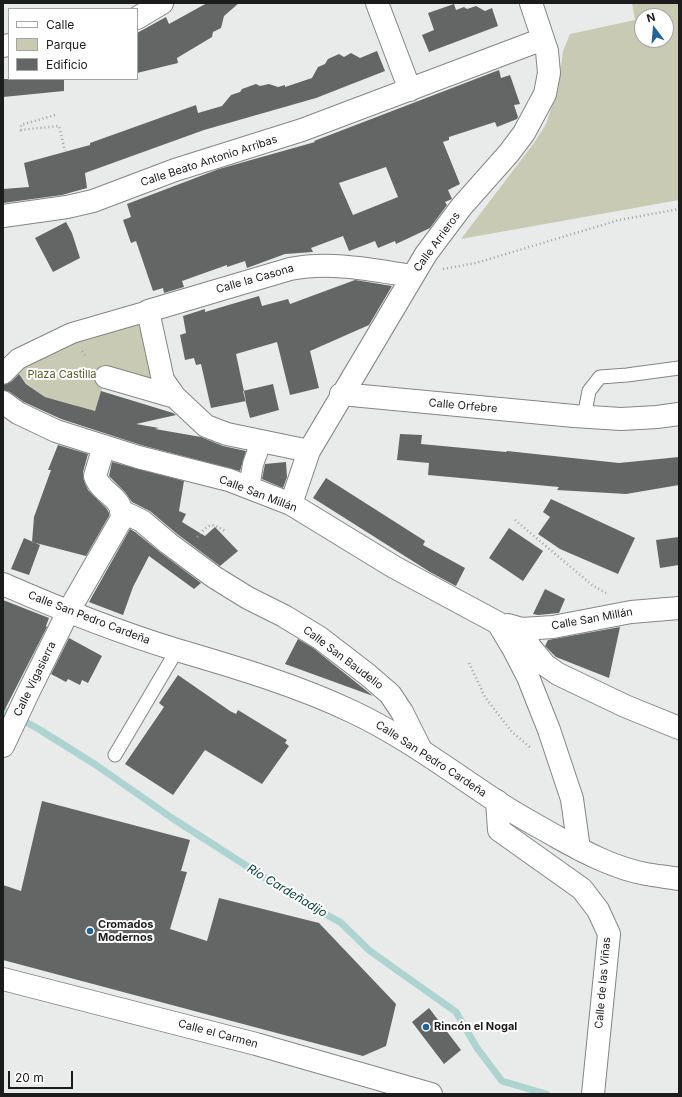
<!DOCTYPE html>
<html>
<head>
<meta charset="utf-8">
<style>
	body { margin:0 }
	#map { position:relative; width:682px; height:1097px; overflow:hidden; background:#e8ebe9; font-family:Inter,sans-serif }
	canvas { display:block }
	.frame { position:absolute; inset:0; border:4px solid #1b1c1b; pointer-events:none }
	.legend { position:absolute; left:8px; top:8px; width:130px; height:72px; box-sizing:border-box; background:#fff; border:1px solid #a4a4a4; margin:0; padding:5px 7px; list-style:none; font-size:12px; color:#1b1c1b }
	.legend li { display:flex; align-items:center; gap:8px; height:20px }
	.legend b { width:20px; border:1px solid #a4a4a4 }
	.north { position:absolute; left:634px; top:8px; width:40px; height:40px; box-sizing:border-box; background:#fff; border:1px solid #a4a4a4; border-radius:50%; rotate:344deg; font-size:11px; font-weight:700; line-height:16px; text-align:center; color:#1b1c1b }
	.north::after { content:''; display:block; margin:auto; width:14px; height:18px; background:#226499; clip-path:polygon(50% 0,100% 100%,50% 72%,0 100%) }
	.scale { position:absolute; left:8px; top:1071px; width:65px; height:18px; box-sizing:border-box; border:2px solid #1b1c1b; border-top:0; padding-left:5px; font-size:12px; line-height:14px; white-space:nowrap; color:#1b1c1b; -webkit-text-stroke:3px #fff; paint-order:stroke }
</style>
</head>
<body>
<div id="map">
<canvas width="682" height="1097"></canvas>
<div class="frame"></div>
<ul class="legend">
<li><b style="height:5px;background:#fff"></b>Calle</li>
<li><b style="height:11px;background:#c8cab3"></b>Parque</li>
<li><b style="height:11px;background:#636665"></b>Edificio</li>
</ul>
<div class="north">N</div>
<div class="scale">20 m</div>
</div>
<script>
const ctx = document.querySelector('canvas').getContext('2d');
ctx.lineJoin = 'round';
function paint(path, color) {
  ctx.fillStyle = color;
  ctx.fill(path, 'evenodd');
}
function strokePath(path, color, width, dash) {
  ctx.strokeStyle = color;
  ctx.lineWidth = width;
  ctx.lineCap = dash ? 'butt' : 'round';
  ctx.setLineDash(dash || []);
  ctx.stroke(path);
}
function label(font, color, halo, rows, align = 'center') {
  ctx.font = font + ' Inter,sans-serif';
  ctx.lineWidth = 4;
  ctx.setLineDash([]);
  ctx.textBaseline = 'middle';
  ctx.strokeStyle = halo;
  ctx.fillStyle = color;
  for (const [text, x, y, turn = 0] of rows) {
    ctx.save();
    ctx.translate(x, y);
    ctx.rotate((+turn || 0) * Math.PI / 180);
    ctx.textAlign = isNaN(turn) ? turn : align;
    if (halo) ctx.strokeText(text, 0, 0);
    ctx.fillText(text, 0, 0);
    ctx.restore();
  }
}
const green = new Path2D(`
	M 632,3 L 679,3 L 679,200 L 461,239 L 534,143 L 546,124 L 558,89 L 563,51 L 570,34 L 635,20 ZM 642,16 L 666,16 L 666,40 L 642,40 Z
	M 142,321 L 155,376 L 148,380 L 109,367 L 94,413 L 72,404 L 45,397 L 27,384 L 15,368 L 84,337 Z`);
const stream = new Path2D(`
	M 3,710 L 37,728 L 96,765 L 172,818 L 301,901 L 340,922 L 370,951 L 456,1012 L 477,1048 L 502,1081 L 546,1094`);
const building = new Path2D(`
	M 207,3 L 239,3 L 224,16 L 221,28 L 213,32 L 212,37 L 177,58 L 178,63 L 137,73 L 137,33 L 166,17 L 169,24 Z
	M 454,4 L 456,10 L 464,7 L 467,9 L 476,6 L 485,11 L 492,8 L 498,26 L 429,52 L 422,35 L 434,30 L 428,13 Z
	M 377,51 L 385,71 L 316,98 L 204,130 L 85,173 L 87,188 L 62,195 L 3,203 L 3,189 L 29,187 L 24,163 L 90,145 L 90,143 L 196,105 L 198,113 L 222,106 L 231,95 L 240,92 L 242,89 L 256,84 L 260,86 L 269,84 L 278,87 L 285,85 L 285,87 L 312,78 L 318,67 L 325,64 L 328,59 L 339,54 L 344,57 L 351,53 L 360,58 Z
	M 499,70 L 501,78 L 510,75 L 520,104 L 514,105 L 518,117 L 517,119 L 497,127 L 495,122 L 449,137 L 449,140 L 443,142 L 460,184 L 448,190 L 452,199 L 445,202 L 447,205 L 430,228 L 396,244 L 395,241 L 378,248 L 375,241 L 349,251 L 343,236 L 311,248 L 313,252 L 285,254 L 247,268 L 245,261 L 227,267 L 227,265 L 182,281 L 184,287 L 164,293 L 163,288 L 153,291 L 136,241 L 131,243 L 123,220 L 131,217 L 127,204 L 219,169 L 315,142 L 314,141 ZM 386,167 L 398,197 L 353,215 L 339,183 Z
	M 3,79 L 64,79 L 64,91 L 3,97 Z
	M 66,222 L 72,233 L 80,258 L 53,272 L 35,238 Z
	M 355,280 L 392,286 L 369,325 L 310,351 L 319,388 L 290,395 L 277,342 L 236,354 L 246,401 L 211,408 L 201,364 L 196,365 L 194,358 L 185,360 L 180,335 L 186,333 L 183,316 L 205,309 L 205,312 L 259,296 L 262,306 L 288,299 L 290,304 Z
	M 19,374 L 26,384 L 45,397 L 95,411 L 101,391 L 173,413 L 176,415 L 136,424 L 159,428 L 155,429 L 201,437 L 223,446 L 246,451 L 240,471 L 141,445 L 61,419 L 24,402 L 10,392 L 3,390 L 3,385 L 11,382 Z
	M 273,384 L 279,410 L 250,418 L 243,391 Z
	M 400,434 L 422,435 L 421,444 L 506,452 L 507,451 L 619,463 L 679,457 L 679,485 L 626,494 L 557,490 L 559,487 L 428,475 L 429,463 L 397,460 Z
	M 58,445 L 88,454 L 83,472 L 84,481 L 88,490 L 107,509 L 109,513 L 109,516 L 86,556 L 32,542 L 34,517 L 51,470 L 48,470 Z
	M 112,462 L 184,481 L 179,511 L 186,514 L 182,522 L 205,536 L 215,527 L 238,551 L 220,566 L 176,533 L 150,511 L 132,502 L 125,492 L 109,476 Z
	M 286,462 L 287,477 L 283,488 L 262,479 L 265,464 Z
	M 326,478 L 425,541 L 423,545 L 465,568 L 456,586 L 430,572 L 313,498 Z
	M 551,499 L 635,538 L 618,574 L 560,549 L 538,534 L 550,517 L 543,512 Z
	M 509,528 L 543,551 L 523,581 L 489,558 Z
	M 130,529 L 135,532 L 161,553 L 201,583 L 194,589 L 149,556 L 133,587 L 123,615 L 89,602 Z
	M 679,537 L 679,565 L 660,568 L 656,540 Z
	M 24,538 L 40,545 L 29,575 L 11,569 Z
	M 545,589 L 565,599 L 559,613 L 538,615 L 533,614 Z
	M 3,600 L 49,618 L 46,626 L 47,627 L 3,713 Z
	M 620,627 L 609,678 L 556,657 L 545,646 L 548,640 Z
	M 69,638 L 102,656 L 88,683 L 82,680 L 80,685 L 68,679 L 66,682 L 51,674 Z
	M 298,639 L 313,648 L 373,696 L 285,664 Z
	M 178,675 L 230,711 L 236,714 L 238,710 L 287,740 L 285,743 L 289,746 L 262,784 L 205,750 L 173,795 L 125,764 L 164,707 L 159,703 Z
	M 42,801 L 190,840 L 181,871 L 187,872 L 170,929 L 207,941 L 219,898 L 319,923 L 396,1004 L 386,1046 L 363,1056 L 3,960 L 3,885 L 21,891 Z
	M 429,1008 L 461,1050 L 444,1064 L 412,1022 Z`);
const path = new Path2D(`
	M 55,115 L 21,125 L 21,130 L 59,126 L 65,151
	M 443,269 L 476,263 L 619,220 L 679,209
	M 82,351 L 86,357
	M 515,520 L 592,585 L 606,593
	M 197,537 C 210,523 210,522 227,532
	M 469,663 L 485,697 L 512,732 L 531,748`);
const service = new Path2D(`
	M 584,417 L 589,391 L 600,377 L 627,375 L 679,368
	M 115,755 L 177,650`);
const pedestrian = new Path2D(`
	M 3,374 L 18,359 L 72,333 L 148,311
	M 249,488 L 253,464 L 261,442`);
const minor = new Path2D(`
	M 377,3 L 410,90
	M 137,18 L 162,3
	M 3,46 L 9,45
	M 3,216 L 67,207 L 93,201 L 175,170 L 302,130 L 543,39
	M 106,377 L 175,397
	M 341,394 L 574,416 L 621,419 L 657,417 L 679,414
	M 3,402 L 18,413 L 56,431 L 138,457 L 229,480 L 291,504 L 394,567 L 498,623 L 513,648 L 528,677 L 549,730 L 572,799 L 579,849
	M 309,451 L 227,434 L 206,426 L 175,397 L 163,380 L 148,311 L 290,269 C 331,261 372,270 412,276
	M 291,504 L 309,451 L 426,254 L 462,206 L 509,153 L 524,133 L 545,94 L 549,73 L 547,51 L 531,3
	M 121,511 L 142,521 L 168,543 L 214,577 L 248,598 L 284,616 L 320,638 L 368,675 L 390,694 L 402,712 L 421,750
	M 508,625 L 522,629 L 553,627 L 631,612 L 679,608
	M 522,629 L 530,647 L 545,665 L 558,674 L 625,706 L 679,728
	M 3,746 L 28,693 L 68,612 L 121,520 C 126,497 101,495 95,476 L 104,446
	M 497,801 L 499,830 L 582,889 L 598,910 L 609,934 L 593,1094
	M 3,979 L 256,1044 L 431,1094`);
const secondary = new Path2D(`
	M 3,584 C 60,609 118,632 177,650 C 235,667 299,686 353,712 C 404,736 449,770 496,801 C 515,814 536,825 557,837 C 584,852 614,868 646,874 C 657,876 668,877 679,879`);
const markers = [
	[90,931,4,"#226499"],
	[426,1027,4,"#226499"]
];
const streetNames = [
	["Calle Beato Antonio Arribas",209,161,-18],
	["Calle Arrieros",437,242,-54],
	["Calle la Casona",255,279,-16],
	["Calle Orfebre",463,406,5],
	["Calle San Millán",258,494,21],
	["Calle San Pedro Cardeña",89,618,21],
	["Calle San Millán",592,619,-10],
	["Calle San Baudelio",343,658,37],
	["Calle Vigasierra",35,679,-64],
	["Calle San Pedro Cardeña",431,759,33],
	["Calle de las Viñas",603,983,-85],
	["Calle el Carmen",218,1034,15]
];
const parkNames = [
	["Plaza Castilla",62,375]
];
const poiNames = [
	["Cromados",98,925],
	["Modernos",98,938],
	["Rincón el Nogal",434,1027]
];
const waterNames = [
	["Río Cardeñadijo",287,891,31]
];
paint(green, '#c8cab3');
strokePath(stream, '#aed4d1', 7);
paint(building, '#636665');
strokePath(service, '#838683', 15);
strokePath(pedestrian, '#838683', 22);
strokePath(minor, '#838683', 24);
strokePath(secondary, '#838683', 24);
strokePath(path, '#9fa2a0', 2.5, [1, 3]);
strokePath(service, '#fff', 13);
strokePath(pedestrian, '#fff', 20);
strokePath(minor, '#fff', 22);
strokePath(secondary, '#fff', 22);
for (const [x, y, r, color] of markers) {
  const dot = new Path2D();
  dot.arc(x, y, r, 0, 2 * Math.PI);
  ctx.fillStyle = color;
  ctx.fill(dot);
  strokePath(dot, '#fff', 1.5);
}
label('11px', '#1b1c1b', '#fff', streetNames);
label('11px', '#595b2a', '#fff', parkNames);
label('bold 11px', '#1b1c1b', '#fff', poiNames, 'left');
label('italic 12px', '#003b38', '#fff', waterNames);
</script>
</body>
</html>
